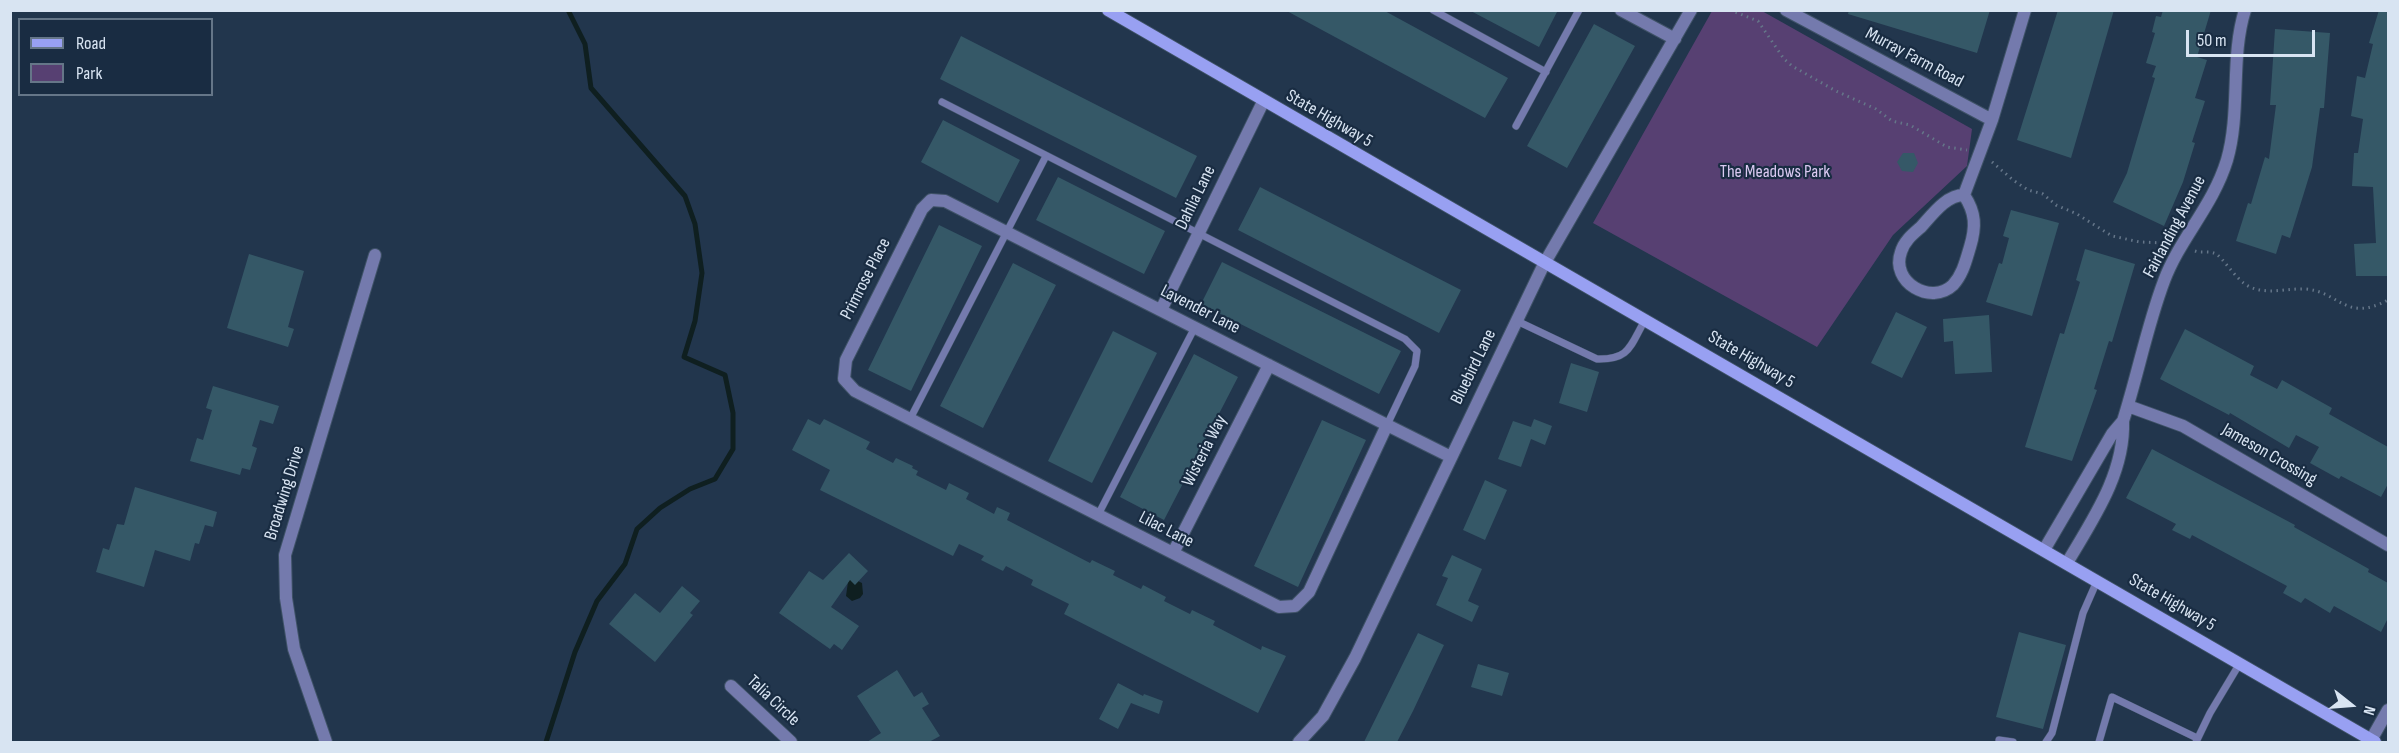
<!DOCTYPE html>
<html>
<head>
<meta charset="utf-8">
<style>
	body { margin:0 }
	#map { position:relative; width:2399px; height:753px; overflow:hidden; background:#22364d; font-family:"Sofia Sans Condensed",sans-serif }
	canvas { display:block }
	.frame { position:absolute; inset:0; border:12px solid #d8e4f2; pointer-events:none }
	.legend { position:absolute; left:18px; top:18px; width:195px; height:78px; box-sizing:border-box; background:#192c42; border:2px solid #657688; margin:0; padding:8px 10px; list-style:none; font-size:18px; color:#d8e4f2 }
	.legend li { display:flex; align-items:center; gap:12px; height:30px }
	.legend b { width:30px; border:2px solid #657688 }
	.north { position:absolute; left:2321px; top:675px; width:60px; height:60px; -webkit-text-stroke:4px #192c42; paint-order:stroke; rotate:107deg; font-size:16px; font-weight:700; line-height:24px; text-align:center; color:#d8e4f2 }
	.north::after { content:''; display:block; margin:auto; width:21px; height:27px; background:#d8e4f2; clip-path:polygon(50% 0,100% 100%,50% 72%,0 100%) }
	.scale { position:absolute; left:2186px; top:30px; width:129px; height:27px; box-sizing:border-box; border:3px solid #d8e4f2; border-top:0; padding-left:8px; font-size:18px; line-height:21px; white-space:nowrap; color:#d8e4f2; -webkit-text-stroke:4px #192c42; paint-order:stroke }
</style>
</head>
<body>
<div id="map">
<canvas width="2399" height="753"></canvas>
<div class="frame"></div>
<ul class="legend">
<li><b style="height:8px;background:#98a0f2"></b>Road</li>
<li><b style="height:16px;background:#574072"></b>Park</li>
</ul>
<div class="north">N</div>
<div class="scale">50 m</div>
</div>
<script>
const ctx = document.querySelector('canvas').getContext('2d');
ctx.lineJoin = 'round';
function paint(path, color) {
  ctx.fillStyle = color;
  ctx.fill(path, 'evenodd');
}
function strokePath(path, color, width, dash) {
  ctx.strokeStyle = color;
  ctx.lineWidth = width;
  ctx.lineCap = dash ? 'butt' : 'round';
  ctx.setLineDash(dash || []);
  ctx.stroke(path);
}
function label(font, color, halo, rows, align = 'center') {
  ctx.font = font + ' "Sofia Sans Condensed",sans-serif';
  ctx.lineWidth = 4.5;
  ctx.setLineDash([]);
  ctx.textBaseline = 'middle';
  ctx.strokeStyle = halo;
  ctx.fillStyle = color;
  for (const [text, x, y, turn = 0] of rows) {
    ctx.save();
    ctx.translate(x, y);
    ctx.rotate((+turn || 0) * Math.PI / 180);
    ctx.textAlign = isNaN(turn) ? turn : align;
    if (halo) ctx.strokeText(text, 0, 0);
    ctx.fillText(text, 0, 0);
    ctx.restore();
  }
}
const green = new Path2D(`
	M 1712,11 L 1762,11 L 1972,129 L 1967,166 L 1893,235 L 1817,347 L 1593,223 Z`);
const water = new Path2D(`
	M 837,571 L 862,583 L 863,594 L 860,598 L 852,601 L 846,596 L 848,582 Z`);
const stream = new Path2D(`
	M 546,742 L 575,652 L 597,601 L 625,564 L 637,529 L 660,508 L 690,489 L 715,479 L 733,449 L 733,413 L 725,375 L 684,357 L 695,321 L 702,273 L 695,224 L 685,196 L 591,88 L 585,44 L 568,10`);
const building = new Path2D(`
	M 1285,10 L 1383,10 L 1508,78 L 1485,118 Z
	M 1469,10 L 1558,10 L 1539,47 Z
	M 1849,10 L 1990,10 L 1977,53 L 1848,14 Z
	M 2058,10 L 2114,10 L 2071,158 L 2017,140 Z
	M 2163,10 L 2211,10 L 2197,57 L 2207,60 L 2195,98 L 2205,101 L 2192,142 L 2195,143 L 2183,182 L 2164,226 L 2113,202 L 2127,173 L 2155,78 L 2152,77 L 2156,66 L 2146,63 L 2155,33 L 2152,32 L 2156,16 L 2161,17 Z
	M 2379,10 L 2388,10 L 2388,276 L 2356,276 L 2354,244 L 2376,243 L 2373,187 L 2352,186 L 2354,153 L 2358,153 L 2363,119 L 2351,116 L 2357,76 L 2365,78 L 2373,44 L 2369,43 Z
	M 1594,24 L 1635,46 L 1567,168 L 1527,146 Z
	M 2275,29 L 2330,33 L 2324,108 L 2320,108 L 2312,167 L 2290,238 L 2282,235 L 2276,254 L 2236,241 L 2248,203 L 2251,204 L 2265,157 L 2269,159 L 2276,105 L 2270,105 Z
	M 961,36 L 1197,156 L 1176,198 L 940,79 Z
	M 943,120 L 1020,160 L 998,203 L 921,162 Z
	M 1903,153 L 1914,153 L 1918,163 L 1913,172 L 1902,171 L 1897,162 Z
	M 1058,177 L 1165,231 L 1144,274 L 1036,220 Z
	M 1260,187 L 1461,290 L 1439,333 L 1238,230 Z
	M 2011,210 L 2059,223 L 2032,316 L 1986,302 L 1999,263 L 2002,264 L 2009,238 L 2003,236 Z
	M 939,225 L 982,246 L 911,391 L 868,370 Z
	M 2085,249 L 2135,264 L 2112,342 L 2109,341 L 2094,389 L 2097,390 L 2072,461 L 2025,447 L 2060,333 L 2064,334 L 2080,282 L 2076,280 Z
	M 249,254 L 304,271 L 288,327 L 294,329 L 288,347 L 227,328 Z
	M 1222,262 L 1401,351 L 1379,394 L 1201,304 Z
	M 1013,263 L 1056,285 L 983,428 L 940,406 Z
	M 1896,312 L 1927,327 L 1902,378 L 1871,363 Z
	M 1989,315 L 1992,372 L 1955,374 L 1953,341 L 1944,342 L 1943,319 Z
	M 2185,329 L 2254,366 L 2250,375 L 2277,389 L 2282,380 L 2332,408 L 2329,414 L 2388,447 L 2388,484 L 2381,497 L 2341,476 L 2339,479 L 2310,463 L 2319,447 L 2296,435 L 2289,448 L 2230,413 L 2229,415 L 2160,379 Z
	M 1113,331 L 1157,353 L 1092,483 L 1048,461 Z
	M 1194,354 L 1238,377 L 1164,520 L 1120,497 Z
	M 1571,363 L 1599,372 L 1587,412 L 1559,403 Z
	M 213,386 L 279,406 L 273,424 L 260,420 L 252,446 L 257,448 L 250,470 L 242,468 L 240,475 L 190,461 L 197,438 L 203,440 L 212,410 L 206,408 Z
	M 808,419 L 820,425 L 824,419 L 870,442 L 866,449 L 893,463 L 896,458 L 913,466 L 912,468 L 918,471 L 916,475 L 946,490 L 949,483 L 969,493 L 966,499 L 994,514 L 997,507 L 1010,513 L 1007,520 L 1090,563 L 1092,560 L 1115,571 L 1113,575 L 1141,589 L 1143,585 L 1166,597 L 1164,601 L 1190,614 L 1192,610 L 1215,621 L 1213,625 L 1261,650 L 1262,646 L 1286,656 L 1258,713 L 1064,614 L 1069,604 L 1031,585 L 1033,580 L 1006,566 L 1003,571 L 981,560 L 984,556 L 959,544 L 953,556 L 820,490 L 830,470 L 792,450 Z
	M 1534,419 L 1552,426 L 1545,445 L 1531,439 L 1521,467 L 1498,459 L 1513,421 L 1531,427 Z
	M 1322,420 L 1366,440 L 1298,587 L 1254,566 Z
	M 2152,449 L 2295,525 L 2294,527 L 2369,569 L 2368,572 L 2388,583 L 2388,618 L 2381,632 L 2334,606 L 2330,613 L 2305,598 L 2301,603 L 2283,593 L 2287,586 L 2192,535 L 2190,539 L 2172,530 L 2176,524 L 2126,498 Z
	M 1485,480 L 1507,490 L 1485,540 L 1463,530 Z
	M 135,487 L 217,512 L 213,527 L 205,525 L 199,544 L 195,543 L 190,561 L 155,550 L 144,587 L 96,572 L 103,548 L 109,550 L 117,524 L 124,525 Z
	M 849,553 L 868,571 L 855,585 L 850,580 L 831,607 L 859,626 L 842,650 L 834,644 L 830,649 L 779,613 L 809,571 L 823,580 Z
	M 1452,555 L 1482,569 L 1468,601 L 1479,606 L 1472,622 L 1436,605 L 1448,578 L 1442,576 Z
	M 682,586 L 700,601 L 690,613 L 693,615 L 655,662 L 609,624 L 635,593 L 660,613 Z
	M 2019,632 L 2066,645 L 2043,729 L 1996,717 Z
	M 1418,633 L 1444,645 L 1413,711 L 1397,742 L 1364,742 Z
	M 1478,664 L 1509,673 L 1502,696 L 1471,687 Z
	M 897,670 L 914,697 L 922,692 L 929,704 L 922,708 L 940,736 L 929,742 L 867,742 L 881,733 L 857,696 Z
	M 1118,683 L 1143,696 L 1144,694 L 1163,701 L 1159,714 L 1131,703 L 1118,729 L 1099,719 Z`);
const path = new Path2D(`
	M 1730,10 L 1758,21 L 1784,59 L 1792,66 L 1836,91 L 1876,109 L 1892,121 L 1910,125 L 1947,147 L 1967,150
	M 1992,162 L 2013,180 L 2028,190 L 2043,194 L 2056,205 L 2077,214 L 2112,236 L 2140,242 L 2166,243
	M 2195,251 C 2201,253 2208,251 2214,253 C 2222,255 2235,280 2250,287 C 2269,295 2287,288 2305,289 C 2339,291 2345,323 2388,300`);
const service = new Path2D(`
	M 1433,10 L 1546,72
	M 942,102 L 1405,339 L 1417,351 L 1415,366 L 1387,425
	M 1516,126 L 1579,10
	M 1517,321 L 1597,359 C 1630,360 1630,346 1645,320
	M 910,419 L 1046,156
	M 1098,515 L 1195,327
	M 1999,740 L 2013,742
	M 2046,742 L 2052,733 L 2083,613 L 2097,581
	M 2099,742 L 2112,697 L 2197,738
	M 2196,742 L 2210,713 L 2240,663`);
const minor = new Path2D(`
	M 1621,10 L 1675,39
	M 1786,10 L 1992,120
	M 1964,195 C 1976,213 1976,227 1970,247 C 1966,260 1963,274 1953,285 C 1931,306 1890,282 1901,252 C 1904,241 1913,234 1921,227 C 1932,215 1946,195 1964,195 L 1992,120 L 2025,10
	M 1161,310 L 1263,102
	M 2128,406 L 2183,426 L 2388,545
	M 1387,425 L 1309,592 L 1295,606 L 1279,607 L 855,391 L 844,379 L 846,360 L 922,209 L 931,200 L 945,201 L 1387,425 L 1451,457
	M 2044,550 L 2112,434 L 2123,421
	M 1173,553 L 1269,365
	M 2067,563 C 2093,519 2125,473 2123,421 C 2138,374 2147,326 2164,281 C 2180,238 2213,206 2227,160 C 2241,112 2230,57 2245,10
	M 731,686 L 791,742
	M 2371,740 L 2388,710
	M 326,742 L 294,649 L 286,598 L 285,555 L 375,255
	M 1299,742 L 1323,716 L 1355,658 L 1544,264 L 1691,10`);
const secondary = new Path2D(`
	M 1108,10 L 2375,742`);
const streetNames = [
	["Murray Farm Road",1914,58,28],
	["State Highway 5",1329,119,30],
	["Dahlia Lane",1196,198,-64],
	["Fairlanding Avenue",2175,227,-62],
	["Primrose Place",866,279,-63],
	["Lavender Lane",1200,310,27],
	["State Highway 5",1751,360,30],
	["Bluebird Lane",1474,367,-64],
	["Wisteria Way",1205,451,-63],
	["Jameson Crossing",2269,455,30],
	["Broadwing Drive",285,493,-73],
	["Lilac Lane",1166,530,27],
	["State Highway 5",2172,603,30],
	["Talia Circle",773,701,43]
];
const parkNames = [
	["The Meadows Park",1775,172]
];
paint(green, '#574072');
paint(water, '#0f1f20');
strokePath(stream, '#0f1f20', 5);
paint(building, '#355867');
strokePath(service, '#3f5267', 8);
strokePath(minor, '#3f5267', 14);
strokePath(secondary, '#3f5267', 14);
strokePath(path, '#657689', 3, [1.5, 4.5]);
strokePath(service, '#747aad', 7);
strokePath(minor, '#747aad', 12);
strokePath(secondary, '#98a0f2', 12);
label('18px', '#d8e4f2', '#192c42', streetNames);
label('18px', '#dac9f1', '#192c42', parkNames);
</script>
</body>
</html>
